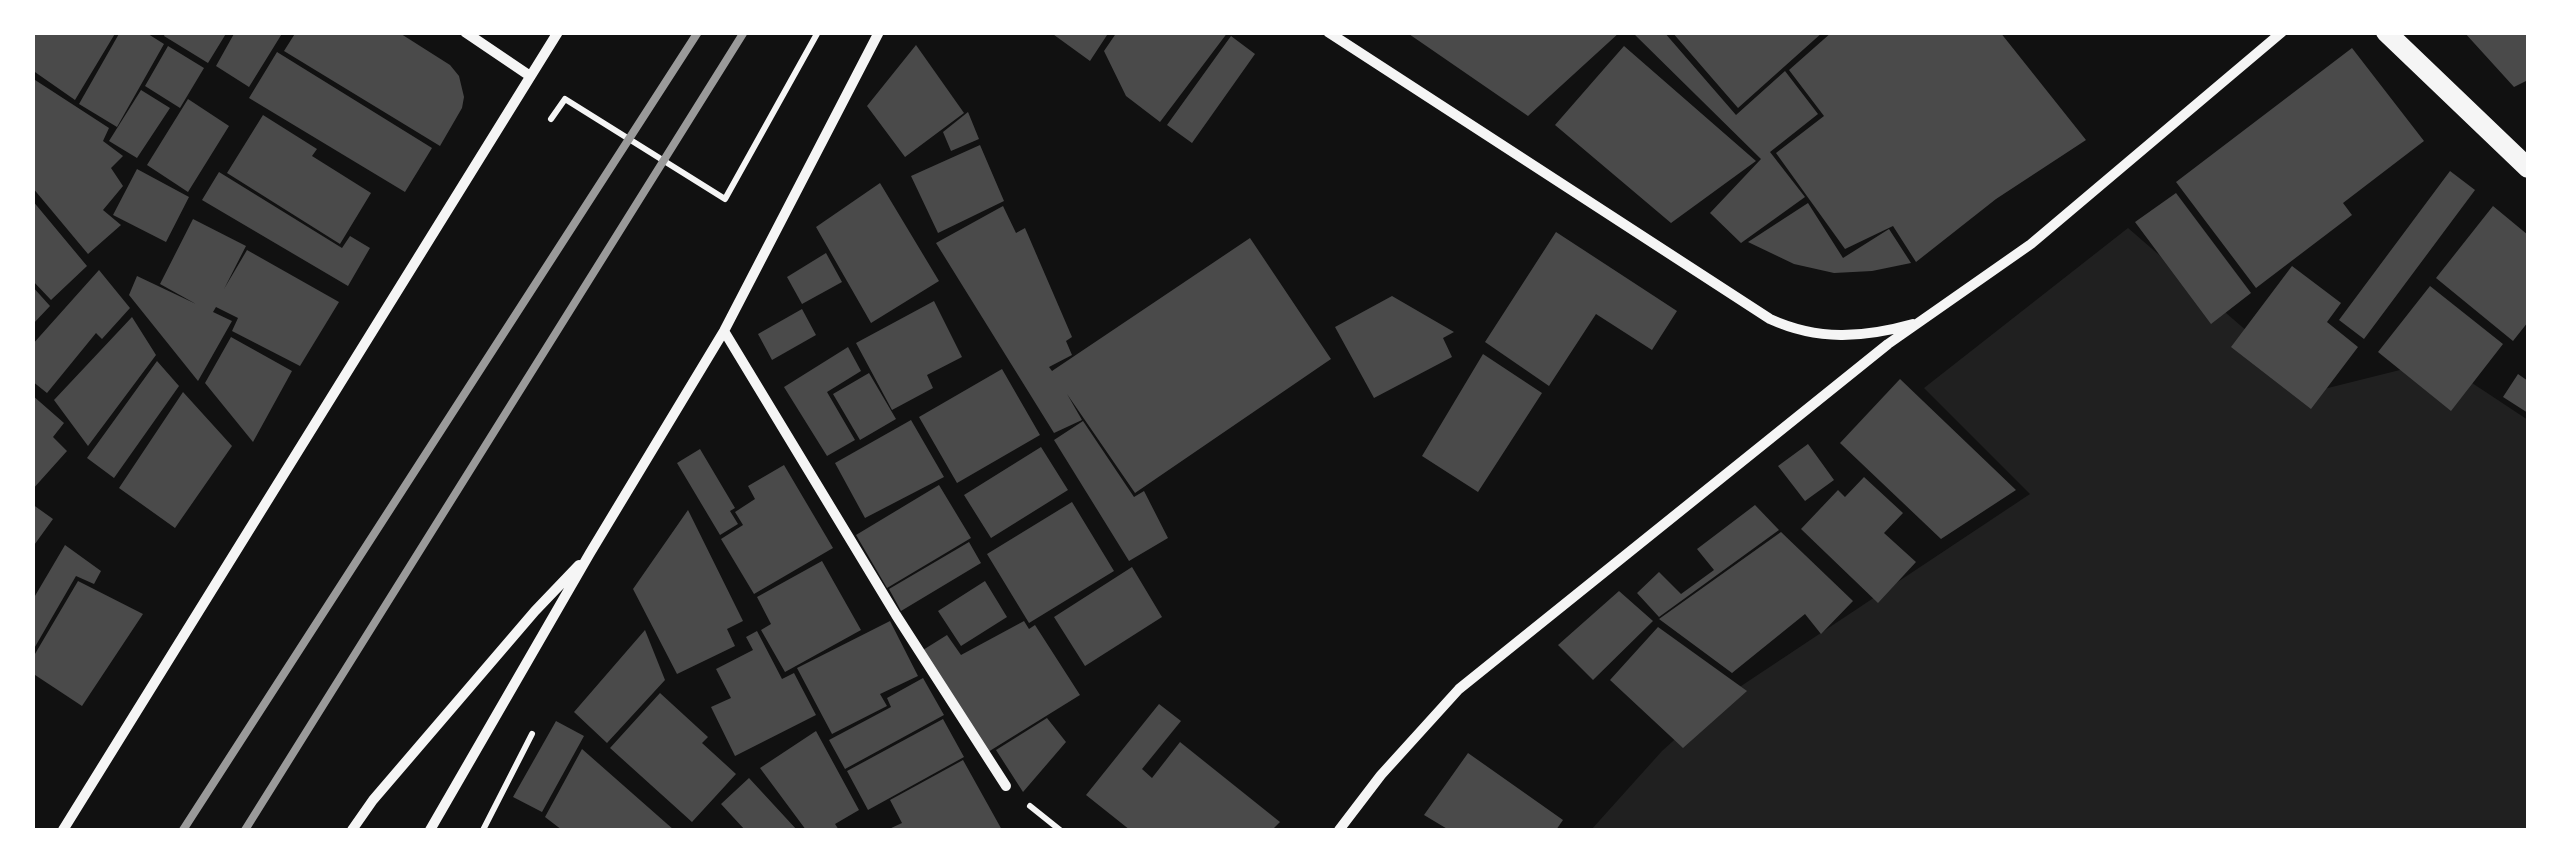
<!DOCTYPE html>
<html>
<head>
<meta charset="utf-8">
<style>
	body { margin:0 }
	#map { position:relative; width:2561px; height:863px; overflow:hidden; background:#111; font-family:"Exo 2",sans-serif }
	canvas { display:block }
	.frame { position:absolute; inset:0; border:35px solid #fff; pointer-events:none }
</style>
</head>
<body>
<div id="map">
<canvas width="2561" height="863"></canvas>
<div class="frame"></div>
</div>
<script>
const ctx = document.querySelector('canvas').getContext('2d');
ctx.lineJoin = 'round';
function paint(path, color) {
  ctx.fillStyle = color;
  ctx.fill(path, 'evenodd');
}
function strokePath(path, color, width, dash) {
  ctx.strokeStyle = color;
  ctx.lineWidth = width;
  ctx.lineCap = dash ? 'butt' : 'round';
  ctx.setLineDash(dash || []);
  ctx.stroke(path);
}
const green = new Path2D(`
	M 2128,228 L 2316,391 L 2424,364 L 2457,373 L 2528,420 L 2528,830 L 1591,830 L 1662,751 L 1714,704 L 2030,494 L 1924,388 Z`);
const building = new Path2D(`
	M 32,32 L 116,32 L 75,100 L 32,70 Z
	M 120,32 L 145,32 L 164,44 L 117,127 L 79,104 Z
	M 166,32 L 227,32 L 208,63 L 164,36 Z
	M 235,32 L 283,32 L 249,87 L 216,66 Z
	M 296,32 L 398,32 L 450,65 L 459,76 L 464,97 L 462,108 L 440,146 L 284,51 Z
	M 1050,32 L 1109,32 L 1090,61 Z
	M 1117,32 L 1228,32 L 1160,122 L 1126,96 L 1104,51 Z
	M 1406,32 L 1620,32 L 1528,116 Z
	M 1632,32 L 1664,32 L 1736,115 L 1785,71 L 1818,114 L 1770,152 L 1805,197 L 1741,243 L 1710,213 L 1761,159 Z
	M 1672,32 L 1823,32 L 1738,108 Z
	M 1832,32 L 2000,32 L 2086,140 L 1996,199 L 1916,262 L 1893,226 L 1845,249 L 1776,153 L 1824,116 L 1789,70 Z
	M 2464,32 L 2528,32 L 2528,80 L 2514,87 Z
	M 1231,36 L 1255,54 L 1192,143 L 1167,125 Z
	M 916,45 L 964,113 L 905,157 L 867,106 Z
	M 168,46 L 204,68 L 180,108 L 145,86 Z
	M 1624,46 L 1756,161 L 1671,223 L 1555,125 Z
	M 2352,48 L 2424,141 L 2343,203 L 2352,215 L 2256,288 L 2176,182 Z
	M 277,52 L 432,148 L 405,192 L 249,98 Z
	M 32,78 L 109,128 L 103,141 L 123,156 L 111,168 L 123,186 L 103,210 L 121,225 L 88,254 L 32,187 Z
	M 141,90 L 170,108 L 137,158 L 109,141 Z
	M 188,99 L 229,126 L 188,192 L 147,165 Z
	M 968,112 L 979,139 L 951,151 L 943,132 Z
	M 263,115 L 317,149 L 312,156 L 371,193 L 340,244 L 227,173 Z
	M 980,145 L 1004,201 L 938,233 L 911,176 Z
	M 137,169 L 189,197 L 166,242 L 113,215 Z
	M 2450,171 L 2475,190 L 2364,339 L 2339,320 Z
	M 219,172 L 342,248 L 350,236 L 370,248 L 348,286 L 202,200 Z
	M 880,183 L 939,281 L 871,323 L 816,227 Z
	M 2176,193 L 2251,293 L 2211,324 L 2135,222 Z
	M 32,200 L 87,266 L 51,300 L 32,280 Z
	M 1808,203 L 1843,258 L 1889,229 L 1911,263 L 1872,271 L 1834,273 L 1794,264 L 1748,242 Z
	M 1003,206 L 1016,233 L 1025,228 L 1072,337 L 1066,341 L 1072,355 L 1049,367 L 1052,371 L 1250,238 L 1331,359 L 1135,493 L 1067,394 L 1082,420 L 1054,433 L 936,243 Z
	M 2493,206 L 2528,235 L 2528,322 L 2513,341 L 2436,278 Z
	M 193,219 L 246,246 L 224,289 L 247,250 L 339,302 L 300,366 L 232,331 L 238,318 L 216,307 L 213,312 L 232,321 L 198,381 L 129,295 L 137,276 L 196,304 L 160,284 Z
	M 1556,232 L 1677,311 L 1652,350 L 1596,314 L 1549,386 L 1485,342 Z
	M 826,253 L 842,282 L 802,304 L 787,277 Z
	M 2292,266 L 2341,303 L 2327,322 L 2358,347 L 2311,409 L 2231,347 Z
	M 99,270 L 130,308 L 102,339 L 96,333 L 47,393 L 32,381 L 32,345 Z
	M 32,286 L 50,306 L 32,325 Z
	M 2430,286 L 2503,344 L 2451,411 L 2378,352 Z
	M 1392,296 L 1454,332 L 1443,338 L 1452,357 L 1374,398 L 1335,327 Z
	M 934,301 L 962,357 L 927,375 L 933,388 L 892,410 L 856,343 Z
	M 802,309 L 816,335 L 772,360 L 758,334 Z
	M 132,317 L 156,355 L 88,446 L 54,400 Z
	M 231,337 L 292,371 L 253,442 L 205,383 Z
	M 848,347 L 861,371 L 827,392 L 855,440 L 827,456 L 784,387 Z
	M 1483,354 L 1542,393 L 1478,492 L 1422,456 Z
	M 157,361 L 179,386 L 114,478 L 87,458 Z
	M 1002,369 L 1040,435 L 957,483 L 919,417 Z
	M 869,373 L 896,419 L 860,440 L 833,394 Z
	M 2518,374 L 2528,381 L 2528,413 L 2503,397 Z
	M 1900,379 L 2016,490 L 1941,539 L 1840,443 Z
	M 183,392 L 232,446 L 175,528 L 119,488 Z
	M 32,395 L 64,423 L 53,437 L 67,451 L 32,490 Z
	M 911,420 L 944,477 L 865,518 L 835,463 Z
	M 1083,421 L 1134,497 L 1144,491 L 1168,538 L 1129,561 L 1054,440 Z
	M 1808,444 L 1834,480 L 1805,501 L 1778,466 Z
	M 1041,447 L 1068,490 L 991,538 L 964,495 Z
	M 700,449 L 735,508 L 730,511 L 738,524 L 720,535 L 677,463 Z
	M 784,465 L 833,548 L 754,594 L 721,539 L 743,525 L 735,512 L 755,499 L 748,486 Z
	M 1864,477 L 1903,513 L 1884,533 L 1916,562 L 1878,603 L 1801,529 L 1838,490 L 1845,497 Z
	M 939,485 L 971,538 L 887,588 L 856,535 Z
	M 1072,502 L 1114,571 L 1029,623 L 987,554 Z
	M 32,504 L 53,519 L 32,548 Z
	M 1755,505 L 1779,530 L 1659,617 L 1637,593 L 1659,572 L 1681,594 L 1714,570 L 1697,549 Z
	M 688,510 L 743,621 L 727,629 L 735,646 L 677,674 L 633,589 Z
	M 1781,532 L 1853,601 L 1821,634 L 1805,614 L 1732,673 L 1659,619 Z
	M 969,542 L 981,563 L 901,611 L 889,589 Z
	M 65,545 L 101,571 L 94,584 L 76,576 L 32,652 L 32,601 Z
	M 822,561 L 861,630 L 785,672 L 761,630 L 771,624 L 757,597 Z
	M 1132,567 L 1162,617 L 1085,666 L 1054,617 Z
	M 78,581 L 143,614 L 82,706 L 32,673 L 32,659 Z
	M 985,581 L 1007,617 L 961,646 L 938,611 Z
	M 1619,591 L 1653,621 L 1593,680 L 1558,645 Z
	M 890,621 L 918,676 L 880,694 L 887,706 L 832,734 L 797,668 Z
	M 1024,621 L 1029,629 L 1035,625 L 1080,695 L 988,752 L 923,650 L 947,635 L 961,655 Z
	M 1658,627 L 1747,691 L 1683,748 L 1610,680 Z
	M 645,630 L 665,680 L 607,743 L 574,712 Z
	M 757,631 L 782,679 L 794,673 L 816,715 L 735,756 L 711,707 L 731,698 L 716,669 L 753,650 L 746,637 Z
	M 923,678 L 944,715 L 845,769 L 829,740 L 891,707 L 887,698 Z
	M 660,693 L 708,737 L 702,743 L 736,774 L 692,822 L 610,748 Z
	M 1159,704 L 1181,721 L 1142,769 L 1152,778 L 1180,742 L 1280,822 L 1272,830 L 1130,830 L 1086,795 Z
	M 1047,718 L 1066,742 L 1023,792 L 996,750 Z
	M 943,719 L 964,757 L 868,810 L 847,771 Z
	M 556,721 L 584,736 L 542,812 L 513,797 Z
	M 816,731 L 859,810 L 835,824 L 839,830 L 806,830 L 760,768 Z
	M 582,749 L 674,830 L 562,830 L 545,817 Z
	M 1468,753 L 1563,820 L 1556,830 L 1449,830 L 1424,815 Z
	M 963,760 L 1002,830 L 887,830 L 902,823 L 890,800 Z
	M 749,778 L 797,830 L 745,830 L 721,804 Z`);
const path = new Path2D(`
	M 551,119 L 565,99 L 725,199 L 818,32
	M 1030,806 L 1060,830
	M 483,830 L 532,734`);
const minor = new Path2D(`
	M 465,32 L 530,76
	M 1328,32 L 1770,319 C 1818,341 1863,338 1913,324
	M 724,331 L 896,615 L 1006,786
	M 63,830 L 558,32
	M 352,830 L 373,800 L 535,611 L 579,565
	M 430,830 L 590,553 L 724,331 L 879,32
	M 1339,830 L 1381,775 L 1459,689 L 1888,344 L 2031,244 L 2282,32`);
const secondary = new Path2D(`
	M 2386,32 L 2528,168`);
const rail = new Path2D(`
	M 183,830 L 698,32
	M 245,830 L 744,32`);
paint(green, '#202020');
paint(building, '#4a4a4a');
strokePath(path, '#f5f5f5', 6);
strokePath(minor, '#f5f5f5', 10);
strokePath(secondary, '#f5f5f5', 20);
strokePath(rail, '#9a9a9a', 8);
</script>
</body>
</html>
